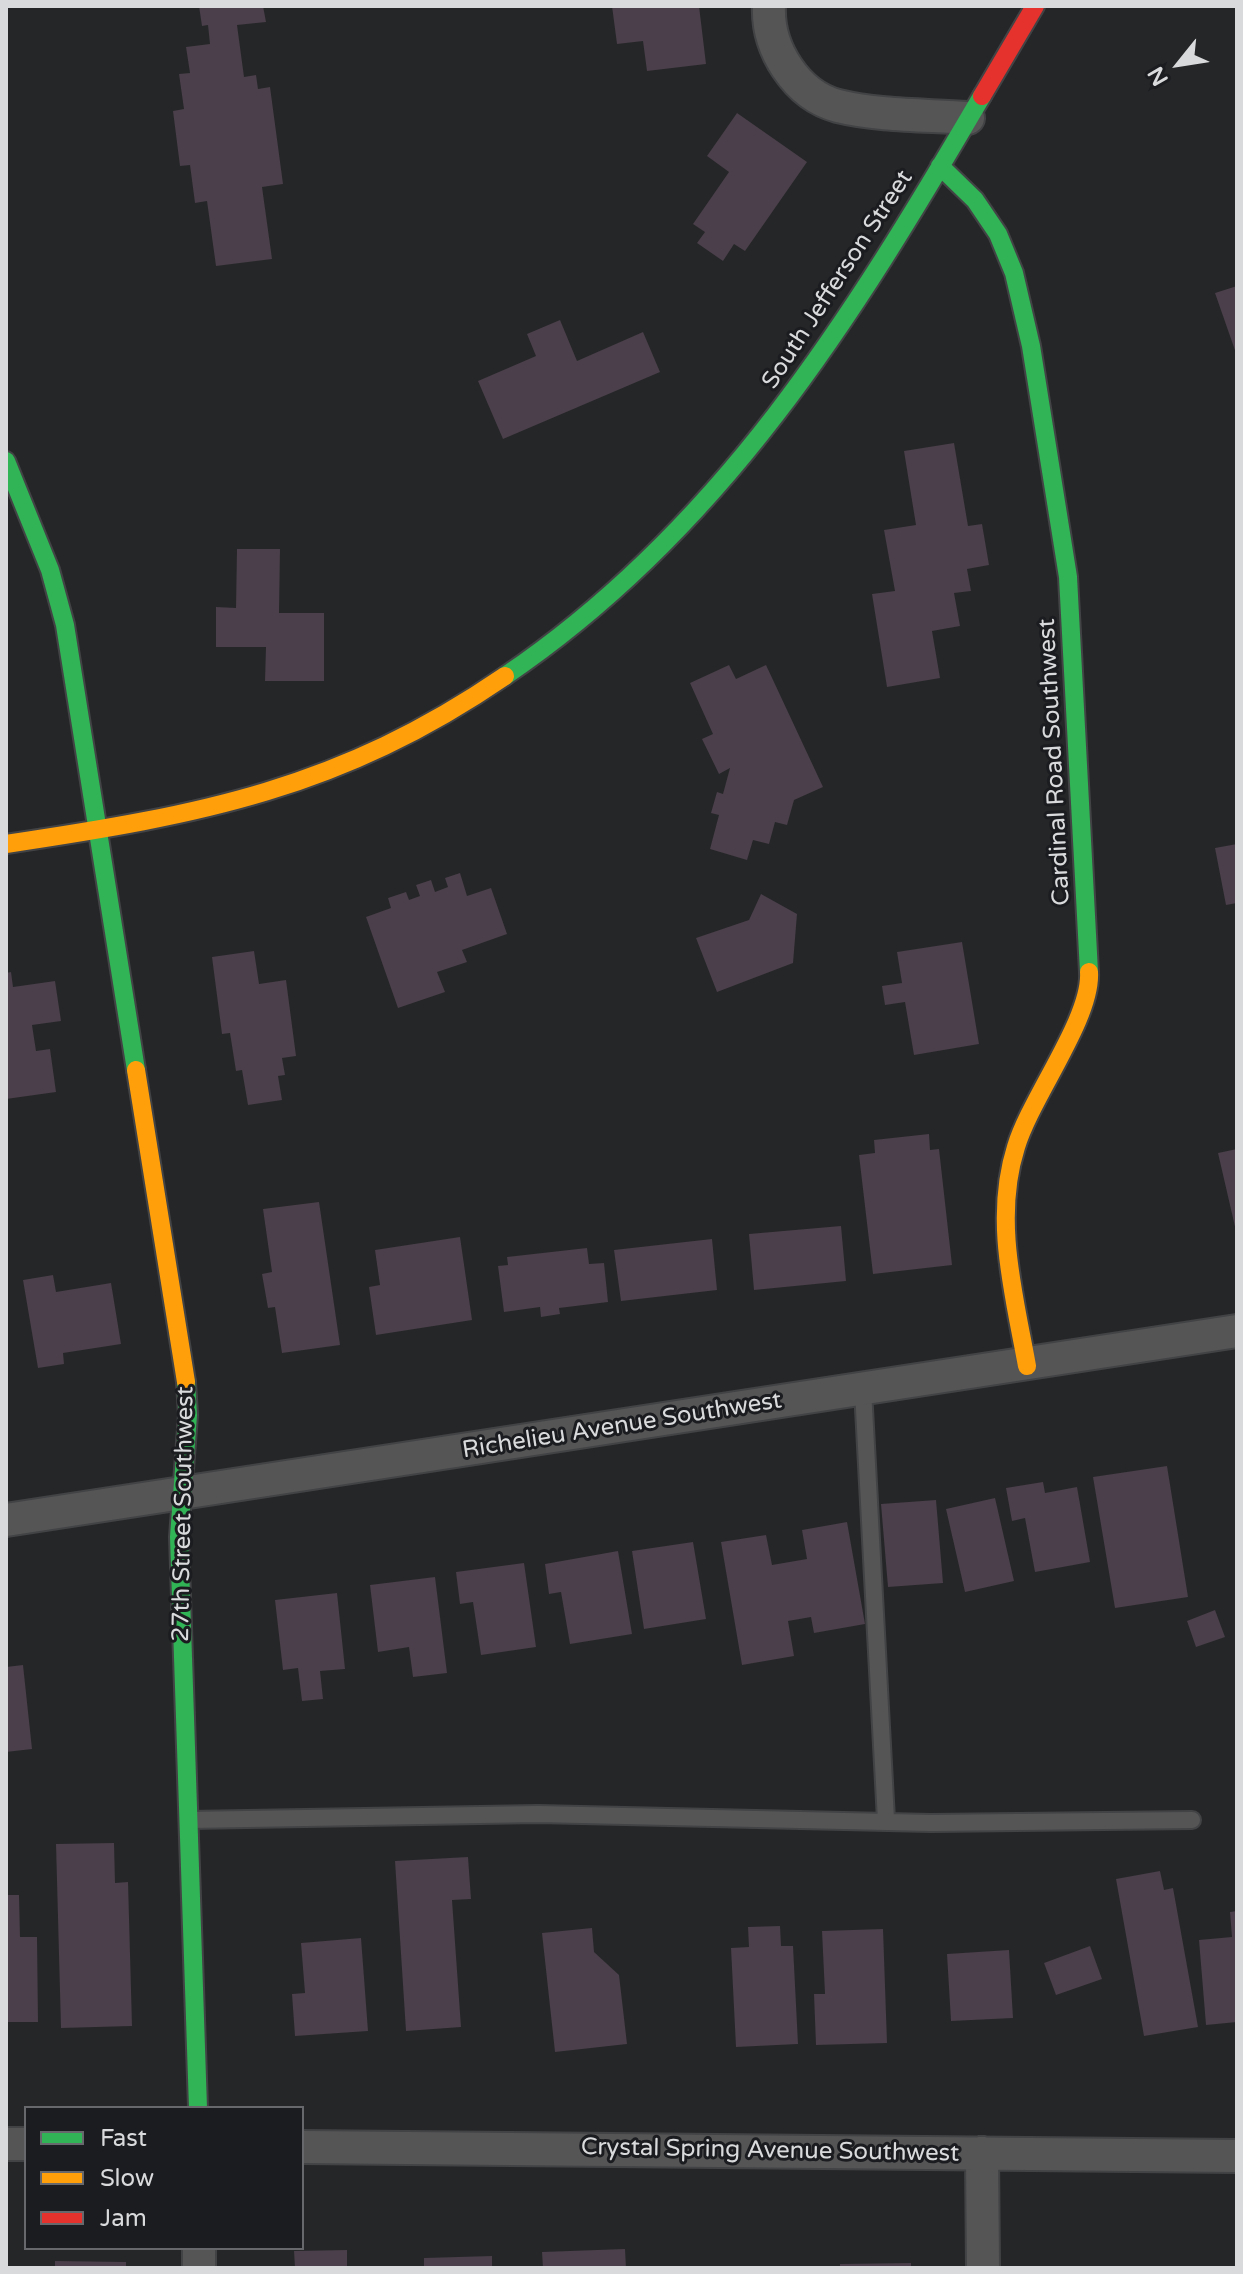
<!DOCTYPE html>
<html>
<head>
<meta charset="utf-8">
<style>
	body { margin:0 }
	#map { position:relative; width:1243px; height:2274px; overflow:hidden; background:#252628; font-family:"Varela Round",sans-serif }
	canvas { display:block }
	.frame { position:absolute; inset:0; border:8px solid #d9dadc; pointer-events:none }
	.legend { position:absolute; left:24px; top:2106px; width:280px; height:144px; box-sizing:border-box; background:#1b1c1f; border:2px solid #67686b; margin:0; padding:10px 14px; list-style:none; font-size:24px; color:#d9dadc }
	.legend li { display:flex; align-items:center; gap:16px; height:40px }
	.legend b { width:40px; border:2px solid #67686b }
	.north { position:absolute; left:1139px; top:24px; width:80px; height:80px; -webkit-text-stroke:6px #1b1c1f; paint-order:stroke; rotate:240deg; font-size:22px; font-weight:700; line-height:32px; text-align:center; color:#d9dadc }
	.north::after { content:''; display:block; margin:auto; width:28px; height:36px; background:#d9dadc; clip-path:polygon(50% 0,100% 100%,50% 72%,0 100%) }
</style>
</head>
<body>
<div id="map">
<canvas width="1243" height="2274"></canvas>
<div class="frame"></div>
<ul class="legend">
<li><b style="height:10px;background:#30b455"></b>Fast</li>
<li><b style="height:10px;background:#ff9f0a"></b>Slow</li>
<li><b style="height:10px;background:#e5322d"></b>Jam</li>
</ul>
<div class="north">N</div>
</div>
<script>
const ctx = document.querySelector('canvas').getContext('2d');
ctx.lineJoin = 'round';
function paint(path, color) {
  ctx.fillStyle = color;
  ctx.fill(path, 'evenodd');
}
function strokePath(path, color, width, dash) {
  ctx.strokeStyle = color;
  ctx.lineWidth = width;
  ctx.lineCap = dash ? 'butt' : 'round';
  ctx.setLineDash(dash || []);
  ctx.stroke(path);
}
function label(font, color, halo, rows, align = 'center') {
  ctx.font = font + ' "Varela Round",sans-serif';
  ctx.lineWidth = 6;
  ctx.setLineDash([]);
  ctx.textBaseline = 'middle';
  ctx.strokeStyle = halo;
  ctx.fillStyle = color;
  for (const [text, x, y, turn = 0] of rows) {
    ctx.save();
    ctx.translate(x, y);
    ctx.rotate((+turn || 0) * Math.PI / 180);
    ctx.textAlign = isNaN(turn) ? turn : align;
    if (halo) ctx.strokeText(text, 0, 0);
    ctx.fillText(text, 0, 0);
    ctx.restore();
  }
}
const building = new Path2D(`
	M 199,6 L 263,6 L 266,22 L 237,25 L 244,77 L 256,75 L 258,89 L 270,87 L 283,184 L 262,187 L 272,259 L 216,266 L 207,201 L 195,203 L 190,165 L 180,166 L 173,111 L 184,109 L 179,74 L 190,73 L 186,47 L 210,44 L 208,25 L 202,26 Z
	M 612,6 L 699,6 L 706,64 L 647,71 L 643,41 L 617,44 Z
	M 737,113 L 807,162 L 745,251 L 734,244 L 723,261 L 697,243 L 705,232 L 693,224 L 729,172 L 707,156 Z
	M 1237,286 L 1237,356 L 1215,293 Z
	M 560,320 L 577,361 L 643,332 L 660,372 L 503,439 L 478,381 L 536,356 L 527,334 Z
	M 954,443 L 968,526 L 982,524 L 989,565 L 967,569 L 971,591 L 954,593 L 960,626 L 932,631 L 940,678 L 887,687 L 872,594 L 895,591 L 884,530 L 916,525 L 904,451 Z
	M 237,549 L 280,549 L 279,613 L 324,613 L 324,681 L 265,681 L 266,647 L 216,647 L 216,607 L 236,608 Z
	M 729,665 L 736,679 L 766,665 L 823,787 L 794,800 L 787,825 L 775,822 L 769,844 L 753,840 L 747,860 L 710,849 L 719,815 L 711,813 L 717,792 L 723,794 L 730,768 L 719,774 L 702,739 L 713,734 L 690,683 Z
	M 1237,844 L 1237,903 L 1226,905 L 1215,848 Z
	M 460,873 L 467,896 L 491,888 L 507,934 L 462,950 L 467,962 L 437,972 L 445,992 L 398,1008 L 366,917 L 391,908 L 388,898 L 406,892 L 409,900 L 420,896 L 416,885 L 431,880 L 435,892 L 448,887 L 445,878 Z
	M 761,894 L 797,914 L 793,963 L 717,992 L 696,938 L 749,920 Z
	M 962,942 L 979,1044 L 914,1055 L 905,1002 L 885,1005 L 882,986 L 902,983 L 897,952 Z
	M 254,951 L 259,984 L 286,980 L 296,1056 L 282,1058 L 285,1075 L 278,1076 L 282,1100 L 248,1105 L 242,1070 L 236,1071 L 230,1033 L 222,1034 L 212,957 Z
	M 11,972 L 13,987 L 55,981 L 61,1021 L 32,1025 L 36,1051 L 50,1049 L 56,1092 L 6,1099 L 6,973 Z
	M 929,1134 L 930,1150 L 939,1149 L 952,1265 L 873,1274 L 859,1155 L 875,1153 L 874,1140 Z
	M 1237,1149 L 1237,1231 L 1236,1231 L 1218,1153 Z
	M 319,1202 L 340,1345 L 282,1353 L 275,1307 L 268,1308 L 262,1274 L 272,1272 L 263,1209 Z
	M 841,1226 L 846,1281 L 754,1290 L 749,1234 Z
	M 460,1237 L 472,1320 L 376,1335 L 369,1287 L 380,1285 L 375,1250 Z
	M 712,1239 L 717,1290 L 621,1301 L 614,1250 Z
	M 587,1248 L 589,1264 L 604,1263 L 608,1302 L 559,1308 L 560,1314 L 541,1317 L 540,1307 L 504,1312 L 498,1266 L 508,1265 L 507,1257 Z
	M 53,1275 L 56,1292 L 111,1283 L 121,1344 L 63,1353 L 64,1364 L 38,1368 L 23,1280 Z
	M 1167,1466 L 1188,1597 L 1115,1608 L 1093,1477 Z
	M 1043,1482 L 1045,1493 L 1077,1487 L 1090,1562 L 1035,1572 L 1025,1518 L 1012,1521 L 1006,1488 Z
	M 995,1498 L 1014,1581 L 965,1592 L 946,1509 Z
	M 936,1500 L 943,1583 L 888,1587 L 881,1504 Z
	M 847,1522 L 865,1624 L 814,1633 L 811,1617 L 788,1621 L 794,1656 L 742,1665 L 721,1542 L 766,1535 L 772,1565 L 807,1559 L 802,1530 Z
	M 693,1542 L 706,1619 L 644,1629 L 632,1551 Z
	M 618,1551 L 632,1634 L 570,1644 L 561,1592 L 549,1594 L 545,1564 Z
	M 524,1563 L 536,1647 L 481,1655 L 473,1602 L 460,1604 L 456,1572 Z
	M 435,1577 L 447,1673 L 413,1677 L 409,1647 L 378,1652 L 370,1585 Z
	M 337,1593 L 345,1669 L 320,1671 L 323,1699 L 302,1701 L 298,1668 L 283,1670 L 275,1600 Z
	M 1215,1610 L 1225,1637 L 1196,1647 L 1187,1621 Z
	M 23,1665 L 32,1749 L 6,1752 L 6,1667 Z
	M 114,1843 L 115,1883 L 128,1882 L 132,2026 L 61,2028 L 56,1844 Z
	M 468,1857 L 471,1899 L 452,1900 L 461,2027 L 406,2031 L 395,1861 Z
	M 1160,1871 L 1164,1890 L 1173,1888 L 1198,2027 L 1144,2036 L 1116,1879 Z
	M 6,1895 L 19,1895 L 20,1937 L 37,1937 L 38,2022 L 6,2022 Z
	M 1237,1911 L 1237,2022 L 1206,2025 L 1199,1940 L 1232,1937 L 1230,1912 Z
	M 780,1926 L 781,1946 L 793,1946 L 798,2044 L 736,2047 L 731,1948 L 749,1947 L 748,1927 Z
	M 592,1928 L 594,1952 L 619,1975 L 627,2044 L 555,2052 L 542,1933 Z
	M 883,1929 L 887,2043 L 816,2045 L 814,1994 L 825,1994 L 822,1931 Z
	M 361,1938 L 368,2031 L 295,2036 L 292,1994 L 305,1993 L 301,1943 Z
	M 1090,1946 L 1102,1979 L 1056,1995 L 1044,1963 Z
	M 1009,1950 L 1013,2018 L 951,2021 L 947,1954 Z
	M 625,2249 L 626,2268 L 543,2268 L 542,2252 Z
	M 347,2250 L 347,2268 L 295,2268 L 294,2251 Z
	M 492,2256 L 492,2268 L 424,2268 L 424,2258 Z
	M 55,2261 L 126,2262 L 126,2268 L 55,2268 Z
	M 911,2263 L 911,2268 L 840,2268 L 840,2264 Z`);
const lane = new Path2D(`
	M 863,1390 L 886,1820
	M 189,1820 L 538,1814 L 931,1823 L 1192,1820`);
const street = new Path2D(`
	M 769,6 C 767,48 796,95 838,106 C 879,116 926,115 968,118
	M 6,1520 L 1237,1331
	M 6,2144 L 26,2144
	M 302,2147 L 1237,2156
	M 982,2153 L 983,2268
	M 199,2268 L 199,2248`);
const fast = new Path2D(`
	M 940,166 L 975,200 L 998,234 L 1014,273 L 1031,346 L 1068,577 L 1089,972
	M 6,461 L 50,570 L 65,625 L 136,1070
	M 505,676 C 722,529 852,318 982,96
	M 186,1382 L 188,1415 L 179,1537 L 198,2108`);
const slow = new Path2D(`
	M 6,844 C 200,815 340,789 505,676
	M 136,1070 L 186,1382
	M 1027,1366 C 1014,1294 993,1219 1016,1147 C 1031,1097 1092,1018 1089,972`);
const jam = new Path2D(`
	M 982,96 L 1035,6`);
const streetNames = [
	["South Jefferson Street",838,280,-57],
	["Cardinal Road Southwest",1055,762,-93],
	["Richelieu Avenue Southwest",622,1426,-9],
	["27th Street Southwest",184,1514,-89],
	["Crystal Spring Avenue Southwest",770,2151,1]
];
paint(building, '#4a3f4a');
strokePath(lane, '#424345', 20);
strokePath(street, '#424345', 36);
strokePath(fast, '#424345', 22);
strokePath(slow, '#424345', 22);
strokePath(jam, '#424345', 22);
strokePath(lane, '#555556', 16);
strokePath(street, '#555556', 32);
strokePath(fast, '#30b455', 18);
strokePath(slow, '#ff9f0a', 18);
strokePath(jam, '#e5322d', 18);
label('24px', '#d9dadc', '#1b1c1f', streetNames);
</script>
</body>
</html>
